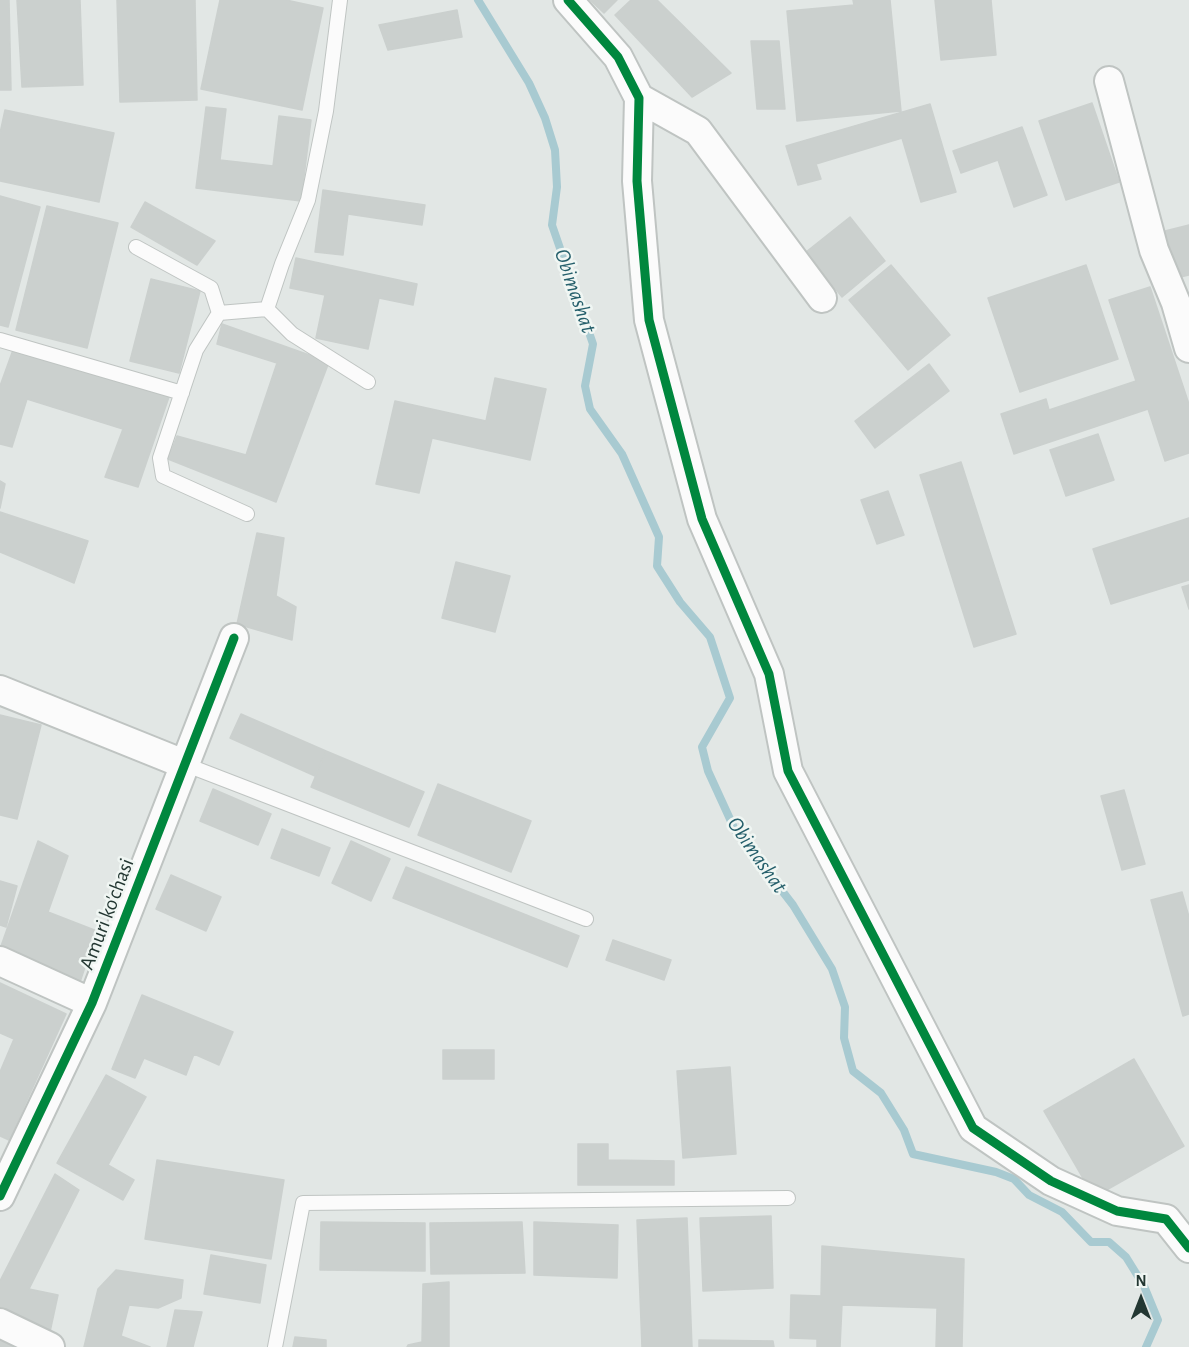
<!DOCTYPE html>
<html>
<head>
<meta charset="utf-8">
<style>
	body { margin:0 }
	#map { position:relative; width:1189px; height:1347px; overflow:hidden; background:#e2e7e5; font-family:"Alegreya Sans",sans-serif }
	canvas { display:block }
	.north { position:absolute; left:1111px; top:1269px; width:60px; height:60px; -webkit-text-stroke:4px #f0f6f3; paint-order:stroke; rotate:0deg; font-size:16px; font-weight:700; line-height:24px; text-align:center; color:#233732 }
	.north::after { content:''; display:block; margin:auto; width:21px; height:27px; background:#233732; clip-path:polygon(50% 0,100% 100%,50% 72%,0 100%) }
</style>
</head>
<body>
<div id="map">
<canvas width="1189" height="1347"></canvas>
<div class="north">N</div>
</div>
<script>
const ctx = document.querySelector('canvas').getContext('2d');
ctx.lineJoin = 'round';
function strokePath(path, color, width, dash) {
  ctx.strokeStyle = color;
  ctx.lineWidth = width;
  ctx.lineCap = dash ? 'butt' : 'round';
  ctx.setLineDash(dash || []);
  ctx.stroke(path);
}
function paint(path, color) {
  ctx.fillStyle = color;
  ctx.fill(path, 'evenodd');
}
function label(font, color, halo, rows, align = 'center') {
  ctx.font = font + ' "Alegreya Sans",sans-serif';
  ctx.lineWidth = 5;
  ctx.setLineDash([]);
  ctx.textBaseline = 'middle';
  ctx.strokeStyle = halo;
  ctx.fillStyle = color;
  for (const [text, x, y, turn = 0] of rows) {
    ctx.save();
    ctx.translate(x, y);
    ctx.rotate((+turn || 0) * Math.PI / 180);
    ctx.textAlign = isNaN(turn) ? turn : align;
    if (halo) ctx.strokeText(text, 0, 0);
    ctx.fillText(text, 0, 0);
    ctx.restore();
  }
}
const stream = new Path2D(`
	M 478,0 L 529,83 L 545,118 L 555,150 L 557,187 L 552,225 L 593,344 L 585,386 L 590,409 L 622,454 L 659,537 L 657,566 L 680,602 L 710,637 L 730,698 L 702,747 L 708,771 L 735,830 L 793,905 L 832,969 L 845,1007 L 844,1038 L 853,1071 L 881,1093 L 904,1130 L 913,1154 L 996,1172 L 1014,1179 L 1029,1195 L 1062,1212 L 1091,1242 L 1109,1242 L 1126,1257 L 1144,1286 L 1158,1320 L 1146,1347`);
const building = new Path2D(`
	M 0,0 L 9,0 L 11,90 L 0,90 Z
	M 17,0 L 80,0 L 83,85 L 22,87 Z
	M 117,0 L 195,0 L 197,100 L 120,102 Z
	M 220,0 L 286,0 L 323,8 L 302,110 L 201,89 Z
	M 590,0 L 617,0 L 604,13 Z
	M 631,0 L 657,0 L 731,73 L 692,97 L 615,15 Z
	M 853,0 L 890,0 L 901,111 L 797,121 L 787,11 L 854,5 Z
	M 935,0 L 991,0 L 996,55 L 941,60 Z
	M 457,10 L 462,37 L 388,50 L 379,25 Z
	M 751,41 L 779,41 L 785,109 L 757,109 Z
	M 1092,103 L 1119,182 L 1066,200 L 1039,121 Z
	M 930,104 L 956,192 L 921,202 L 902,138 L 816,164 L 821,179 L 798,185 L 786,146 Z
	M 206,107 L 226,109 L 220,160 L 273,166 L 279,116 L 311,120 L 301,201 L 196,188 Z
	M 5,110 L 114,133 L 99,202 L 0,181 L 0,133 Z
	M 1022,127 L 1047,195 L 1014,207 L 998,160 L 961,173 L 953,151 Z
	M 323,190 L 425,205 L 422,225 L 348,214 L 343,255 L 315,252 Z
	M 0,196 L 40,207 L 8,327 L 0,325 Z
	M 145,202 L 215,241 L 197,265 L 131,227 Z
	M 47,206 L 118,223 L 87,348 L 16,330 Z
	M 850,217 L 885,261 L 842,297 L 806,252 Z
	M 1189,225 L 1189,275 L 1176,278 L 1157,233 Z
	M 296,258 L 417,284 L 413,305 L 379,298 L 368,349 L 316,338 L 325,295 L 290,288 Z
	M 891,265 L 950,335 L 908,370 L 849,300 Z
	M 1086,265 L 1118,359 L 1020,392 L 988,298 Z
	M 151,279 L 200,291 L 179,373 L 130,361 Z
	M 1150,287 L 1189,404 L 1189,453 L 1165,461 L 1148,409 L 1014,454 L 1001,414 L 1046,399 L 1049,410 L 1136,381 L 1109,300 Z
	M 222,324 L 329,362 L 276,502 L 168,459 L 177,436 L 246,455 L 277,363 L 217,344 Z
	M 13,350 L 170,394 L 138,487 L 105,477 L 123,429 L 27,399 L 12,447 L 0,444 L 0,386 Z
	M 929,364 L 949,391 L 875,448 L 855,421 Z
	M 495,378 L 546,389 L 530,460 L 432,438 L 419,493 L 376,484 L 395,401 L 486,421 Z
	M 1098,434 L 1114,480 L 1066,496 L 1050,450 Z
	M 961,462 L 1016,634 L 974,647 L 920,475 Z
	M 0,481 L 5,484 L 0,508 Z
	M 888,491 L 904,535 L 877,544 L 861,500 Z
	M 0,512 L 88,541 L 74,583 L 0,552 Z
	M 1189,518 L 1189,580 L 1111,604 L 1093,549 Z
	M 257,533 L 284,538 L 276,596 L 296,607 L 292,640 L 237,624 Z
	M 456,562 L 510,576 L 495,632 L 442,618 Z
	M 1189,585 L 1189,609 L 1182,587 Z
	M 241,714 L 326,751 L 315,776 L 230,738 Z
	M 0,715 L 41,725 L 17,819 L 0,815 Z
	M 326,751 L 424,792 L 409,827 L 311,787 Z
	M 438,784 L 531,821 L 511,872 L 418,835 Z
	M 213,789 L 271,814 L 258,845 L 200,821 Z
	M 1124,790 L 1145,864 L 1122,870 L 1101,796 Z
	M 282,829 L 330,848 L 319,876 L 271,858 Z
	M 38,841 L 68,856 L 48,912 L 97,931 L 78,988 L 0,949 Z
	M 351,841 L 390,859 L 371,901 L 332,883 Z
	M 406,867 L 579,936 L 567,967 L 393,898 Z
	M 171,875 L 221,897 L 206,931 L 156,909 Z
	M 0,881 L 17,886 L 6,927 L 0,925 Z
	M 1182,892 L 1189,917 L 1189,1014 L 1183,1016 L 1151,900 Z
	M 613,940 L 671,960 L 664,980 L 606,960 Z
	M 0,983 L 66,1014 L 9,1140 L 0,1136 L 0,1072 L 14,1039 L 0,1033 Z
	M 142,995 L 233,1032 L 219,1065 L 194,1054 L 186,1075 L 144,1058 L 135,1078 L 112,1069 Z
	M 443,1050 L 494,1050 L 494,1079 L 443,1079 Z
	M 1134,1059 L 1184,1146 L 1094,1197 L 1044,1111 Z
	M 730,1067 L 736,1154 L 683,1158 L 677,1071 Z
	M 106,1075 L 146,1097 L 108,1165 L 134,1180 L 123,1200 L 57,1163 Z
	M 578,1144 L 608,1144 L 608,1160 L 674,1161 L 674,1185 L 578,1185 Z
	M 157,1160 L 284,1180 L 271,1259 L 145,1239 Z
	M 55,1174 L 79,1190 L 29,1289 L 58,1295 L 48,1341 L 0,1324 L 0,1281 Z
	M 771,1216 L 773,1288 L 703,1291 L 700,1218 Z
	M 687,1218 L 692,1347 L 642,1347 L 637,1220 Z
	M 321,1222 L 425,1223 L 425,1271 L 320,1270 Z
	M 522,1222 L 525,1273 L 431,1274 L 430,1223 Z
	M 534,1222 L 618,1225 L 617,1278 L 534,1275 Z
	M 822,1246 L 964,1259 L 962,1347 L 936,1347 L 937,1308 L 842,1305 L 840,1347 L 817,1347 L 817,1339 L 790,1338 L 791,1295 L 821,1296 Z
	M 211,1255 L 266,1265 L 260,1303 L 204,1294 Z
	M 116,1270 L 183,1280 L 181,1298 L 158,1308 L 129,1305 L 121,1336 L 150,1347 L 84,1347 L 98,1289 Z
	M 449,1282 L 449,1347 L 407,1347 L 408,1345 L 422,1342 L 423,1284 Z
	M 175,1310 L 202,1312 L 193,1347 L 167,1347 Z
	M 0,1334 L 30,1347 L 0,1347 Z
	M 295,1337 L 326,1340 L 326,1347 L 293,1347 Z
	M 699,1340 L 773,1341 L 774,1347 L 699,1347 Z`);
const service = new Path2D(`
	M 340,0 L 326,111 L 308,200 L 282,264 L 267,309 L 292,334 L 368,382
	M 136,247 L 211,288 L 219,313
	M 0,340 L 182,393
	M 247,514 L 163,476 L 160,458 L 196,350 L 219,313 L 267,309
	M 184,764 L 586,919
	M 275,1347 L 303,1203 L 788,1198`);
const minor = new Path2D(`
	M 568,0 L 618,57 L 639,98 L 637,181 L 649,320 L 702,519 L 769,674 L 788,771 L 973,1128 L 1051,1181 L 1117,1211 L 1166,1219 L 1189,1248
	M 1109,81 L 1154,250 L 1176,303 L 1189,348
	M 639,98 L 698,131 L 822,298
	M 0,690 L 184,764
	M 0,961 L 92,1003
	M 0,1196 L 92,1003 L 234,638
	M 0,1323 L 50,1347`);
const cycleway = new Path2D(`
	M 568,0 L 618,57 L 639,98 L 637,181 L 649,320 L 702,519 L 769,674 L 788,771 L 973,1128 L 1051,1181 L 1117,1211 L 1166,1219 L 1189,1248
	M 0,1196 L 92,1003 L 234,638`);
const streetNames = [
	["Amuri ko'chasi",107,914,-69]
];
const waterNames = [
	["Obimashat",575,291,71],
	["Obimashat",757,855,55]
];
strokePath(stream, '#a8cad1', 8);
paint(building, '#cbd0ce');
strokePath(building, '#cbd0ce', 1.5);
strokePath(service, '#bfc4c2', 16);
strokePath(minor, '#bfc4c2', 32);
strokePath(service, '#fbfbfb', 14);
strokePath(minor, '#fbfbfb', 28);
strokePath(cycleway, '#00873e', 9);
label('21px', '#233732', '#f0f6f3', streetNames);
label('italic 22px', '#255f6b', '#f0f6f3', waterNames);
</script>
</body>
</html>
